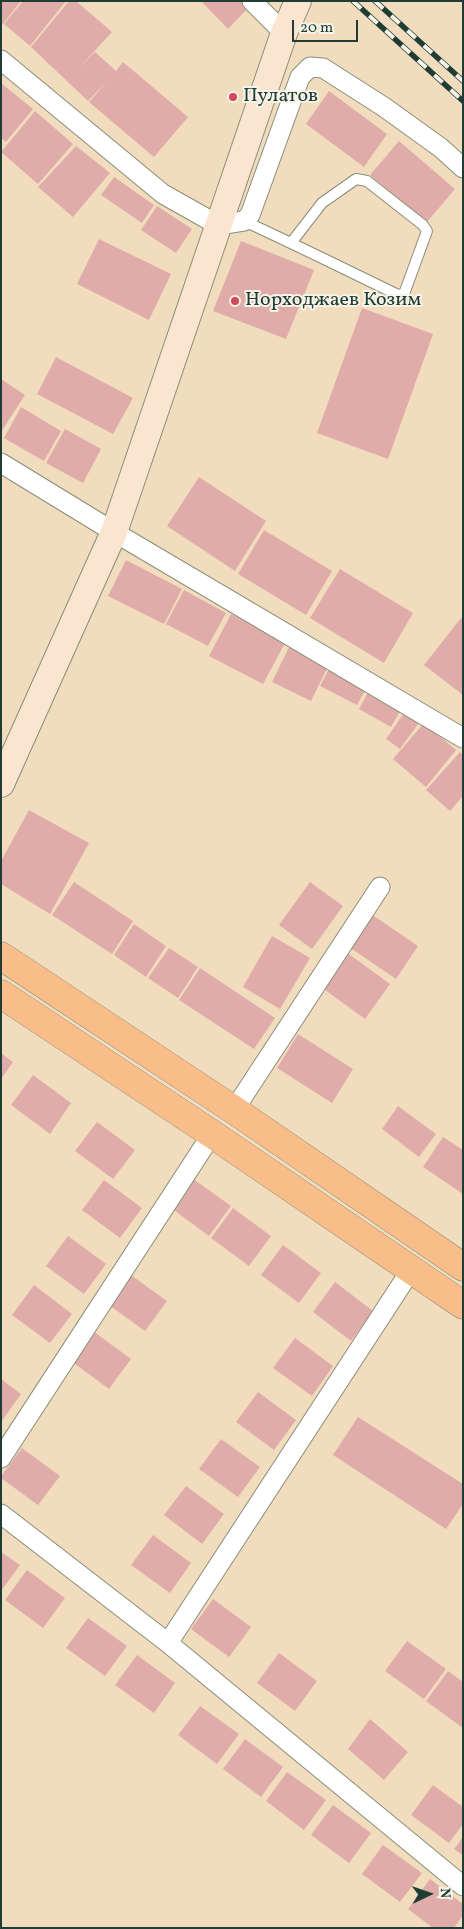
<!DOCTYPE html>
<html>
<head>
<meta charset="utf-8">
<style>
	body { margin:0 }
	#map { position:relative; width:464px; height:1929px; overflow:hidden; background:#f1ddbe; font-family:Vollkorn,serif }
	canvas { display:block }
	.frame { position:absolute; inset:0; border:2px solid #1f3d34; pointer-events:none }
	.north { position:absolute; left:404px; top:1869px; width:50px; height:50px; -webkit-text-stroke:4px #f7f3e8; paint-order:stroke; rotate:87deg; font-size:14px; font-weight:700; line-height:20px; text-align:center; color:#1f3d34 }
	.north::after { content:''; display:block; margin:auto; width:18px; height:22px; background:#1f3d34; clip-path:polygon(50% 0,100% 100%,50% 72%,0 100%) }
	.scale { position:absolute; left:292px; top:20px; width:66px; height:22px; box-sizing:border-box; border:2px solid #1f3d34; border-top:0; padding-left:6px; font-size:15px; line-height:18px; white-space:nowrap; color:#1f3d34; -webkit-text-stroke:4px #f7f3e8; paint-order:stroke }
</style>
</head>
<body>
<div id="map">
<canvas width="464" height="1929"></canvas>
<div class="frame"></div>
<div class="north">N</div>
<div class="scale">20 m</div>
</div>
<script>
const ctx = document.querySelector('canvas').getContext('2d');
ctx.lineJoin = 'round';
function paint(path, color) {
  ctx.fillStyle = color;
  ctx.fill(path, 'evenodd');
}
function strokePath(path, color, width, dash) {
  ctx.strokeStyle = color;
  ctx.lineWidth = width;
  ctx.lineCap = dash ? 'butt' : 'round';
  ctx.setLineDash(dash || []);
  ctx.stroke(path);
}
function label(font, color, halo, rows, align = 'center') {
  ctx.font = font + ' Vollkorn,serif';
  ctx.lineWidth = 4;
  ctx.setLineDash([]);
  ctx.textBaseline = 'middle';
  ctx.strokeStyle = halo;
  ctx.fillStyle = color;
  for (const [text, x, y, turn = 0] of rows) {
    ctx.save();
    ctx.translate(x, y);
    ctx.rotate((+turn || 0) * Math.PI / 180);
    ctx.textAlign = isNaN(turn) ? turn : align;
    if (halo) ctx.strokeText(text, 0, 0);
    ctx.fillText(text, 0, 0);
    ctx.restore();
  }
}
const building = new Path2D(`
	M 1,1 L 21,1 L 3,24 L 1,22 Z
	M 23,1 L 66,1 L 30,46 L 4,24 Z
	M 69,1 L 76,1 L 112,32 L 79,68 L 95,52 L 116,71 L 123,62 L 188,117 L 154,157 L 89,102 L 108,80 L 88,101 L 31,47 Z
	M 201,1 L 243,1 L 249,7 L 228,29 Z
	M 1,83 L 33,109 L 6,142 L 1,138 Z
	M 329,91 L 387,134 L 364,167 L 306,124 Z
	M 35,111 L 73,144 L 38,184 L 1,152 Z
	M 399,141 L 455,189 L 427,222 L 370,175 Z
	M 76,146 L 110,173 L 73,217 L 38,187 Z
	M 114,177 L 154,205 L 142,223 L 101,195 Z
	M 157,206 L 192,229 L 176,253 L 141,230 Z
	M 99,239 L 171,274 L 149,320 L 77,284 Z
	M 241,241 L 314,270 L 286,339 L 213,311 Z
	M 362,308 L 433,334 L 388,459 L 317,433 Z
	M 56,357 L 133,398 L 113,434 L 37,394 Z
	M 1,379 L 25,395 L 1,432 Z
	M 21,407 L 61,431 L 44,461 L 4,438 Z
	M 65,429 L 101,449 L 83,483 L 46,463 Z
	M 199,477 L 266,521 L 235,571 L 167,526 Z
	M 264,530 L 332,571 L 306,615 L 238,574 Z
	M 126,560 L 182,589 L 164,624 L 108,596 Z
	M 340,569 L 413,613 L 384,663 L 310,618 Z
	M 184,590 L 226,613 L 208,646 L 166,624 Z
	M 231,614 L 285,643 L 263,684 L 209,656 Z
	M 461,618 L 463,619 L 463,695 L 424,665 Z
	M 290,645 L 329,664 L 311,701 L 272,682 Z
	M 331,665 L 368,685 L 357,705 L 320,686 Z
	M 371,687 L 403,706 L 391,727 L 359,709 Z
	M 406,710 L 421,720 L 400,749 L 386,739 Z
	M 424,723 L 456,750 L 426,787 L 393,759 Z
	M 460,752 L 463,755 L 463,796 L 450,811 L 426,790 Z
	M 29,810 L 89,843 L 50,914 L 1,884 L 1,861 Z
	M 74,882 L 133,921 L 112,954 L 52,915 Z
	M 310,882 L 343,906 L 312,949 L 279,925 Z
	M 371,914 L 418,946 L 396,979 L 349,947 Z
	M 134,924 L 166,946 L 146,977 L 114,955 Z
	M 272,936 L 310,958 L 280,1009 L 243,987 Z
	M 169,948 L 198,967 L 178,998 L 148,978 Z
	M 346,952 L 390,984 L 365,1019 L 321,987 Z
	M 200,968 L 275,1018 L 254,1049 L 179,1000 Z
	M 298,1034 L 353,1069 L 332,1103 L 277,1068 Z
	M 1,1053 L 13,1062 L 1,1079 Z
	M 33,1075 L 71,1103 L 50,1134 L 11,1105 Z
	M 398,1106 L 436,1134 L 419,1157 L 382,1129 Z
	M 97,1122 L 135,1150 L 113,1179 L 75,1151 Z
	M 443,1137 L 463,1150 L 463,1194 L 423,1167 Z
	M 192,1178 L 231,1206 L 209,1236 L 171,1208 Z
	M 104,1180 L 142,1208 L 120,1238 L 82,1210 Z
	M 233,1208 L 271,1236 L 249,1266 L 211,1238 Z
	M 68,1236 L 106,1264 L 84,1294 L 46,1266 Z
	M 283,1245 L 321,1273 L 299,1303 L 261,1275 Z
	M 128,1273 L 167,1301 L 145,1331 L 106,1303 Z
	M 335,1282 L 373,1311 L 351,1341 L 313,1312 Z
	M 34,1285 L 72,1314 L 50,1343 L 12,1315 Z
	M 93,1331 L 131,1359 L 109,1389 L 71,1361 Z
	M 295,1338 L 333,1366 L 312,1396 L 273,1368 Z
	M 1,1379 L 21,1394 L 1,1422 Z
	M 258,1392 L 296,1420 L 274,1450 L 236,1422 Z
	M 358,1417 L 463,1484 L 463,1504 L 446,1529 L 333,1455 Z
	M 221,1439 L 260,1467 L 238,1497 L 199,1469 Z
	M 22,1448 L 60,1476 L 38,1505 L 1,1478 L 1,1476 Z
	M 186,1486 L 224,1514 L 202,1544 L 164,1515 Z
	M 153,1535 L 191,1563 L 170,1593 L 131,1565 Z
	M 1,1552 L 20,1565 L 1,1591 Z
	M 27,1570 L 65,1598 L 43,1628 L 5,1600 Z
	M 213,1599 L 251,1627 L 229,1657 L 191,1629 Z
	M 88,1618 L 127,1646 L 105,1676 L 66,1648 Z
	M 407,1641 L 446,1669 L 424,1699 L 385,1671 Z
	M 279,1653 L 317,1681 L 295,1711 L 257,1683 Z
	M 137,1655 L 175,1683 L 154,1713 L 115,1685 Z
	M 448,1671 L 463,1682 L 463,1728 L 426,1701 Z
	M 200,1706 L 239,1734 L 217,1764 L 178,1735 Z
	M 370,1719 L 408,1752 L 384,1780 L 348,1749 Z
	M 245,1739 L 283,1767 L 261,1797 L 223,1769 Z
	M 287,1772 L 326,1800 L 304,1830 L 266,1801 Z
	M 433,1785 L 463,1807 L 463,1824 L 449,1843 L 411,1815 Z
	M 333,1805 L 371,1833 L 349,1863 L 311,1835 Z
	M 463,1837 L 463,1855 L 454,1849 Z
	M 383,1845 L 422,1873 L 400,1902 L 362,1874 Z
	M 430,1879 L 463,1904 L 463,1915 L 454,1928 L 433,1928 L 408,1909 Z`);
const lane = new Path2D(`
	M 244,221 C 296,245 347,270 398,295 L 404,294 L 427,231 L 423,225 L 367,181 L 356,179 L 322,203 L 291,243`);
const street = new Path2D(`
	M 252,1 L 284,33
	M 1,60 L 163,194 L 218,225 L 244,221 L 250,215 L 300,77 L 310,67 L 323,68 L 384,107 L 441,148 L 463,168
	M 1,463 L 114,532 L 463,738
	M 234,1110 L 380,887
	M 1,1458 L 212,1134
	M 1,1514 L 168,1643 L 463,1886
	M 168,1643 L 411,1270`);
const secondary = new Path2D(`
	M 1,784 L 114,532 L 284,33 L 298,1`);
const primary = new Path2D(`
	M 1,956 L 234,1110 L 463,1267
	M 1,994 L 212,1134 L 463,1305`);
const rail = new Path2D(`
	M 353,1 L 463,101
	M 375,1 L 463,81`);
const markers = [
	[233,97,5,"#d1495b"],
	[235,301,5,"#d1495b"]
];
const poiNames = [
	["Пулатов",243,97],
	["Норходжаев Козим",245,301]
];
paint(building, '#e0aca9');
strokePath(lane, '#888d79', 12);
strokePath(street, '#888d79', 21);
strokePath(secondary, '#888d79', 28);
strokePath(primary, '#888d79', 29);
strokePath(lane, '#fff', 10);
strokePath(street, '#fff', 19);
strokePath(secondary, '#fce5d0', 26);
strokePath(primary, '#f8bd89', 28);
strokePath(rail, '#1f3d34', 5.5);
strokePath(rail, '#f7f3e8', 4, [11]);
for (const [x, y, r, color] of markers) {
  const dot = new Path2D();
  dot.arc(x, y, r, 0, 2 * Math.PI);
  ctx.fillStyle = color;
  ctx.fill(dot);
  strokePath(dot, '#f7f3e8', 2);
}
label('20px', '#1f3d34', '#f7f3e8', poiNames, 'left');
</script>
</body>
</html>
